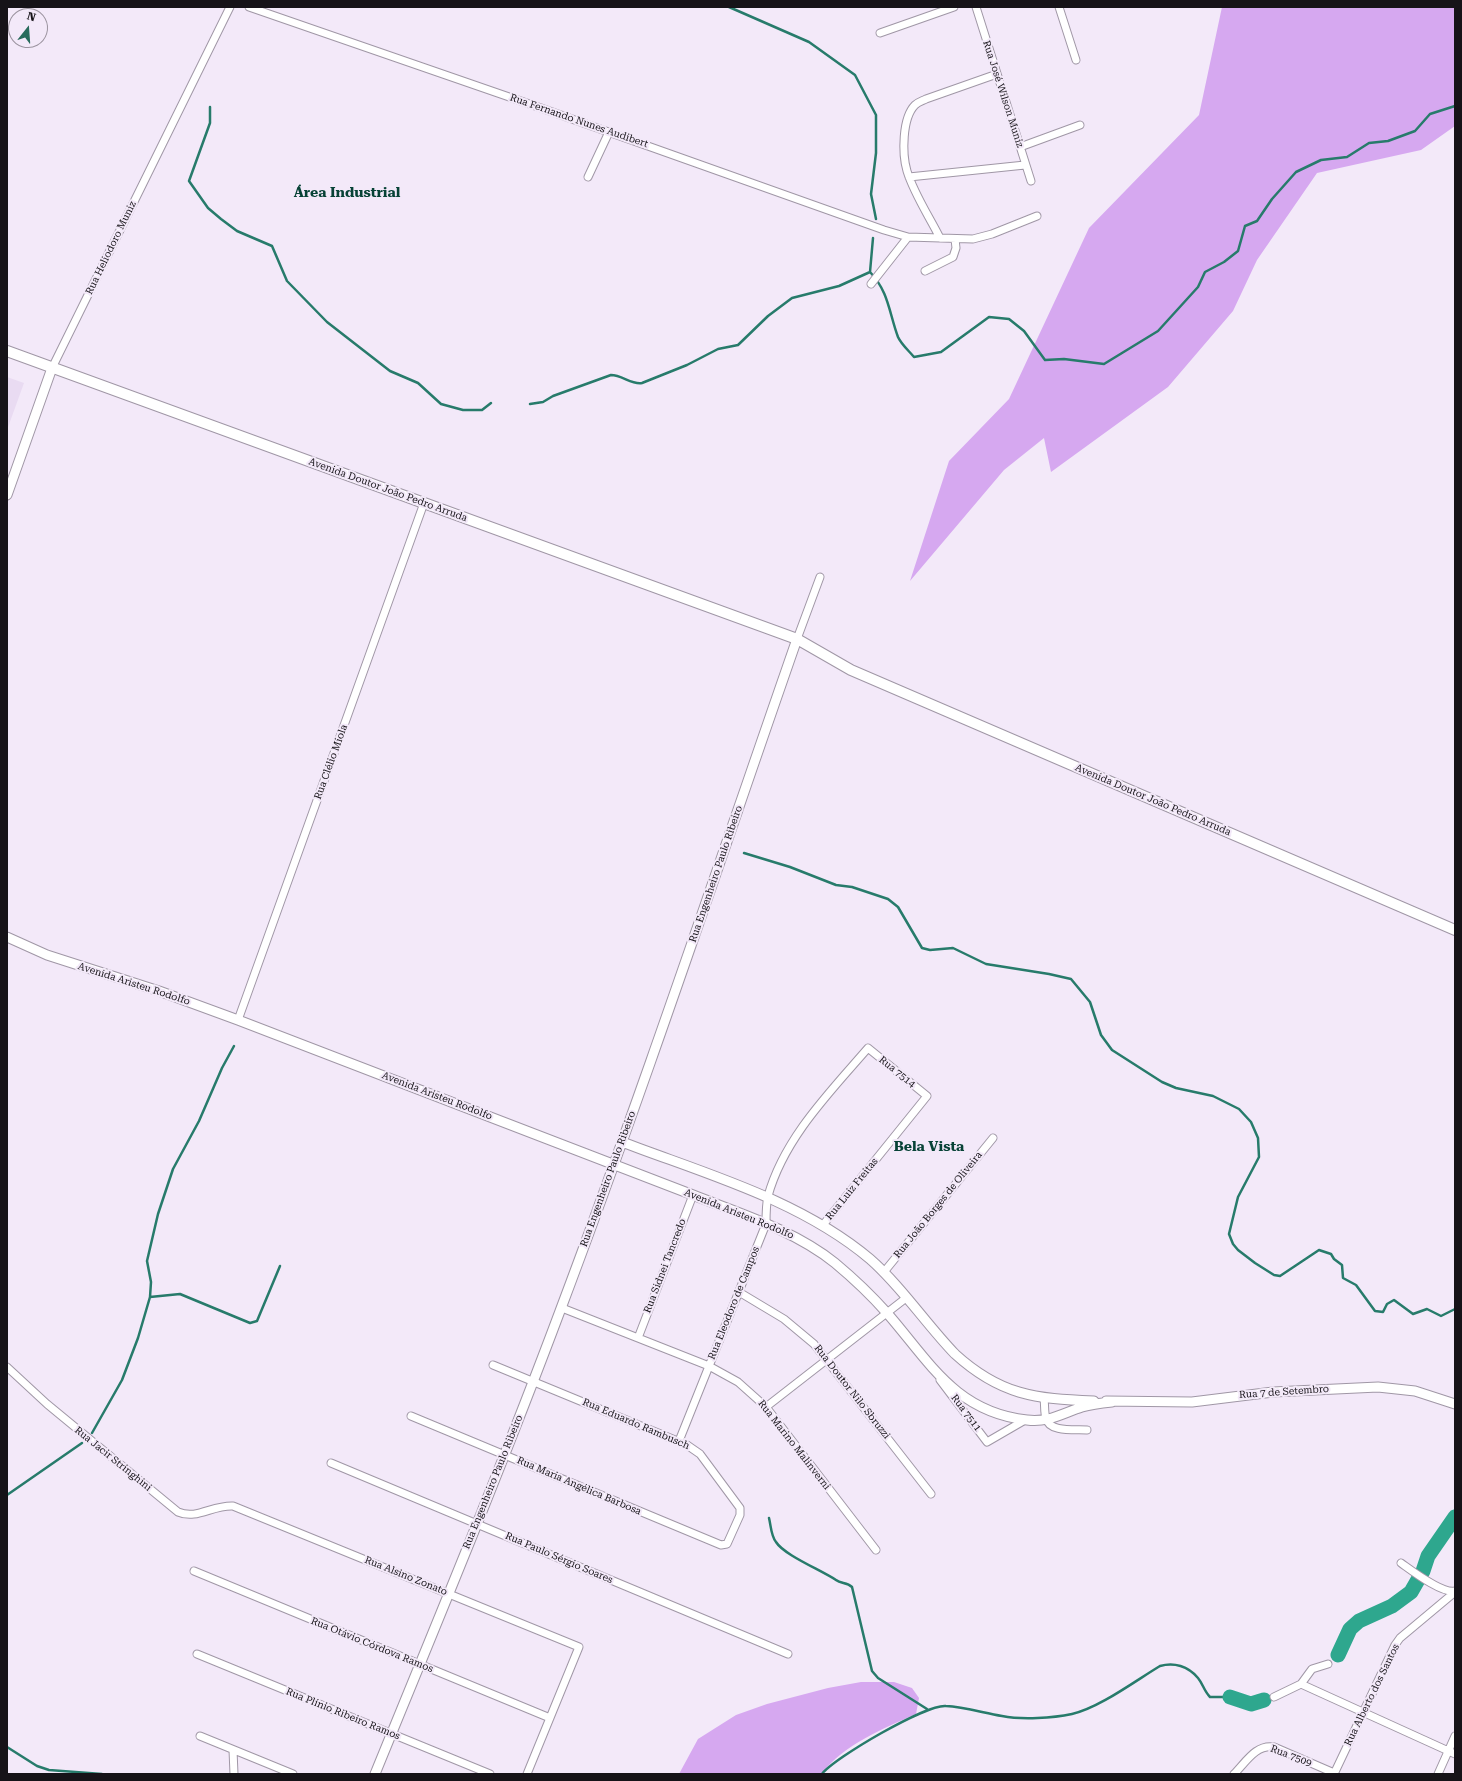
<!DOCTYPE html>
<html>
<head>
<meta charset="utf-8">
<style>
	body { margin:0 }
	#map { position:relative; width:1462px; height:1781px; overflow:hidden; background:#f3e9f9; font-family:"Roboto Serif",serif }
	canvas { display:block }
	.frame { position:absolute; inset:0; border:8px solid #161318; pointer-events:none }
	.north { position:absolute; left:8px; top:8px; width:40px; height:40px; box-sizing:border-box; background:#f3e9f9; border:1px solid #9b939f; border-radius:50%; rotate:17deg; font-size:11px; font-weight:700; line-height:16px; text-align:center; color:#161318 }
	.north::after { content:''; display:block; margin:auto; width:14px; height:18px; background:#286b5c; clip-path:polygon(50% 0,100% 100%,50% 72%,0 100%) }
</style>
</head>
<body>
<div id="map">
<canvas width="1462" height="1781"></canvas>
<div class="frame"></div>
<div class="north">N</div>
</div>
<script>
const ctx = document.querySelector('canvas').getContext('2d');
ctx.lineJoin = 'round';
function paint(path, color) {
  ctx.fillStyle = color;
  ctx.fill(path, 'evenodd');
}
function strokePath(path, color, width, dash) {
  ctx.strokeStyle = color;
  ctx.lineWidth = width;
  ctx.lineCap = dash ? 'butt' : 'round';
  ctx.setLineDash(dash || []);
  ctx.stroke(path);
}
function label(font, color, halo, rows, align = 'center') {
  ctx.font = font + ' "Roboto Serif",serif';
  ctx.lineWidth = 4;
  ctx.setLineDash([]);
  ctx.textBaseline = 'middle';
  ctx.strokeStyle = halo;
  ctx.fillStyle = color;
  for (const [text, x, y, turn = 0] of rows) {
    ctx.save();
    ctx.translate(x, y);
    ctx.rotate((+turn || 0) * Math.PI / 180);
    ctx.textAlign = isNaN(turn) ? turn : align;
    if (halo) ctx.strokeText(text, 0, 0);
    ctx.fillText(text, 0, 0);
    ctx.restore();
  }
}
const built = new Path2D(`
	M 7,377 L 24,383 L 7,430 Z`);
const forest = new Path2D(`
	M 1222,7 L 1455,7 L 1455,126 L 1421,150 L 1317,173 L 1257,260 L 1233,311 L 1168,387 L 1051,472 L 1044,438 L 1004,470 L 910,581 L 949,461 L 1009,399 L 1089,228 L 1199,115 Z
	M 861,1682 L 894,1682 L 912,1688 L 919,1698 L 916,1714 C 882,1729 845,1744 821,1774 L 679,1774 L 698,1739 L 736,1715 L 767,1704 L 828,1688 Z`);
const stream = new Path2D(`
	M 729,7 L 809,42 L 855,75 L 876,115 L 876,153 L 871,194 L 876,219
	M 210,107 L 210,123 L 189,181 L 208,208 L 221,219 L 237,231 L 272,246 L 287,281 L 327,322 L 390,371 L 418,383 L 441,404 L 463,410 L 482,410 L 491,403
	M 873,238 L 870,272 C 889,292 889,313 898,337 C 901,344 909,351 914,357 L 941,352 L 989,317 L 1009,319 L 1024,331 L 1045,360 L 1064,359 L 1104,364 L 1158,331 L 1198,287 L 1205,272 L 1224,262 L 1238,251 L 1245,226 L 1257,221 L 1272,199 L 1296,172 L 1321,160 L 1347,157 L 1369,143 L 1388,141 L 1415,131 L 1430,114 L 1455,106
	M 530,404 L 543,402 L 553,396 L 611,375 C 622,375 632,385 642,383 L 687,365 L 718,349 L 738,345 L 768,316 L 792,298 L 839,286 L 870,272
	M 744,853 L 790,867 L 836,885 L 852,887 L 888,899 L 898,907 L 922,948 L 930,950 L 953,948 L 986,964 L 1049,974 L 1071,979 L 1090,1002 L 1101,1035 L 1112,1050 L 1162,1082 L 1176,1088 L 1213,1096 L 1239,1109 L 1251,1122 L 1258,1138 L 1259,1157 L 1238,1197 L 1229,1234 L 1233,1244 L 1238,1250 L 1255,1263 L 1274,1275 L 1280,1276 L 1319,1250 L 1331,1254 L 1334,1259 L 1342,1265 L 1343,1278 L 1356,1285 L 1375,1311 L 1383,1312 L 1387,1304 L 1394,1300 L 1413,1314 L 1427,1309 L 1441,1316 L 1455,1309
	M 150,1297 L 180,1294 L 250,1323 L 257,1321 L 280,1266
	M 92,1433 L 122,1380 L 138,1338 L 150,1297 L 151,1282 L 147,1261 L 158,1214 L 173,1169 L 199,1121 L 222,1068 L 234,1046
	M 7,1495 L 82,1443
	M 769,1518 C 771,1526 771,1536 776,1542 C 784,1555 821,1570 836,1580 C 841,1584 847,1582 852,1587 L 872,1671 L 878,1678 L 927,1709
	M 7,1747 L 37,1766 L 49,1770 L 102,1774
	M 822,1774 C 834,1758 926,1704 946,1706 C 964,1707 984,1713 1002,1716 C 1022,1720 1053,1718 1072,1714 C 1099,1708 1135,1681 1160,1666 C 1174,1662 1188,1666 1198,1678 C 1203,1684 1204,1691 1210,1697 L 1230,1697`);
const river = new Path2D(`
	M 1338,1655 L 1350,1629 L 1359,1621 L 1392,1606 L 1411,1592 L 1423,1571 L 1428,1556 L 1455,1517
	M 1230,1697 L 1251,1704 L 1264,1700`);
const minor = new Path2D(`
	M 249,7 L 541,108 L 884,230 L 908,237
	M 976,7 L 1031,181
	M 1059,7 L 1076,60
	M 880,33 L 954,7
	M 1020,147 L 1080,125
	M 588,177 L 609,132
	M 909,177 L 1025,165
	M 940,238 C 929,216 914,194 907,171 C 902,154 902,118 915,105 C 918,102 922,101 926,99 L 997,74
	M 925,271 L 953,257 L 956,248 L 955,239
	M 871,284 L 908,237 L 973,239 L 992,234 L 1037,216
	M 52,368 L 230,7
	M 797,639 L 820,577
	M 238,1020 L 424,503
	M 884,1272 L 993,1138
	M 739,1292 L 784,1319 L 814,1344 L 931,1494
	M 562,1308 L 709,1366 L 738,1382 L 766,1407 L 876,1550
	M 638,1338 L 693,1195
	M 7,1367 L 47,1404 L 178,1512 C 197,1520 212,1505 233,1506 L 579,1647 L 527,1774
	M 940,1380 L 987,1442 L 1025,1420
	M 1044,1399 C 1045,1405 1044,1412 1046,1418 C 1049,1433 1076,1429 1087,1430
	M 766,1407 L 906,1298
	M 411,1416 L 721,1545 L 727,1544 L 740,1515 L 740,1508 L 700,1454 L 687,1445 L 493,1365
	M 679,1441 L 766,1224 C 766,1215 766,1205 768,1196 C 784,1138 830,1092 868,1048 L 927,1096 L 823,1225
	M 331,1463 L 788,1654
	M 1401,1563 C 1411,1570 1442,1594 1455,1591
	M 194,1571 L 550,1718
	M 197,1654 L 490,1774
	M 1301,1684 L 1455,1754
	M 1274,1697 L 1301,1684 L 1312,1669 L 1328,1664
	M 200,1736 L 293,1774
	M 233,1750 L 234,1774
	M 1234,1774 C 1246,1762 1256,1744 1274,1747 L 1334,1773
	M 1334,1774 L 1395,1645 L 1400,1638 L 1455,1592
	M 1438,1774 L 1455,1736`);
const tertiary = new Path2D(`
	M 7,495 L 52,368
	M 7,937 L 47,955 L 159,991 L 238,1020 L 693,1195 C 741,1214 794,1230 835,1263 C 853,1278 871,1295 887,1313 C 929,1361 955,1412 1027,1420 C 1048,1423 1063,1413 1082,1407 C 1092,1404 1102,1403 1112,1402
	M 622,1142 C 706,1174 800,1200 870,1259 C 902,1287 926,1324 955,1354 C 1000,1395 1035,1399 1094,1401
	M 1106,1401 L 1192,1402 L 1273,1392 L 1378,1387 L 1415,1391 L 1455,1404
	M 375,1774 C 438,1620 502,1466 560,1311 C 644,1088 719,863 797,639`);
const secondary = new Path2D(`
	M 7,351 L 797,639 L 851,670 L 1455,930`);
const streetNames = [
	["Rua José Wilson Muniz",1003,94,72],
	["Rua Fernando Nunes Audibert",579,121,19],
	["Rua Heliodoro Muniz",111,248,-64],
	["Avenida Doutor João Pedro Arruda",388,490,20],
	["Rua Clélio Miola",331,762,-70],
	["Avenida Doutor João Pedro Arruda",1153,800,23],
	["Rua Engenheiro Paulo Ribeiro",716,874,-71],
	["Avenida Aristeu Rodolfo",134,984,18],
	["Rua 7514",897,1072,39],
	["Avenida Aristeu Rodolfo",437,1096,21],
	["Rua Engenheiro Paulo Ribeiro",608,1179,-70],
	["Rua Luiz Freitas",852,1189,-51],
	["Rua João Borges de Oliveira",938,1205,-51],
	["Avenida Aristeu Rodolfo",739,1214,22],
	["Rua Sidnei Tancredo",665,1266,-69],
	["Rua Eleodoro de Campos",734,1303,-68],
	["Rua Doutor Nilo Sbruzzi",852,1392,52],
	["Rua 7 de Setembro",1284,1392,-4],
	["Rua 7511",966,1413,53],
	["Rua Eduardo Rambusch",636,1424,23],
	["Rua Marino Malinverni",794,1445,52],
	["Rua Jacir Stringhini",113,1459,39],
	["Rua Engenheiro Paulo Ribeiro",493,1482,-68],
	["Rua Maria Angélica Barbosa",579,1486,23],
	["Rua Paulo Sérgio Soares",559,1558,23],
	["Rua Alsino Zonato",406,1576,22],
	["Rua Otávio Córdova Ramos",372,1645,22],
	["Rua Alberto dos Santos",1372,1695,-64],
	["Rua Plínio Ribeiro Ramos",343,1714,22],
	["Rua 7509",1291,1756,21]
];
const districtNames = [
	["Área Industrial",347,193],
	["Bela Vista",929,1147]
];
paint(built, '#e9dbf2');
paint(forest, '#d6a8f0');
strokePath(stream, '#277b6b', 2.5);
strokePath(river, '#2ea78e', 15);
strokePath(minor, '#a097a6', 9);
strokePath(tertiary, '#a097a6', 11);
strokePath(secondary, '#a097a6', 12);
strokePath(minor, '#fff', 7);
strokePath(tertiary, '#fff', 9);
strokePath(secondary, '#fff', 10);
label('10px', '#161318', '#f3e9f9', streetNames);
label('bold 14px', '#074236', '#f3e9f9', districtNames);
</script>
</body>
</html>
